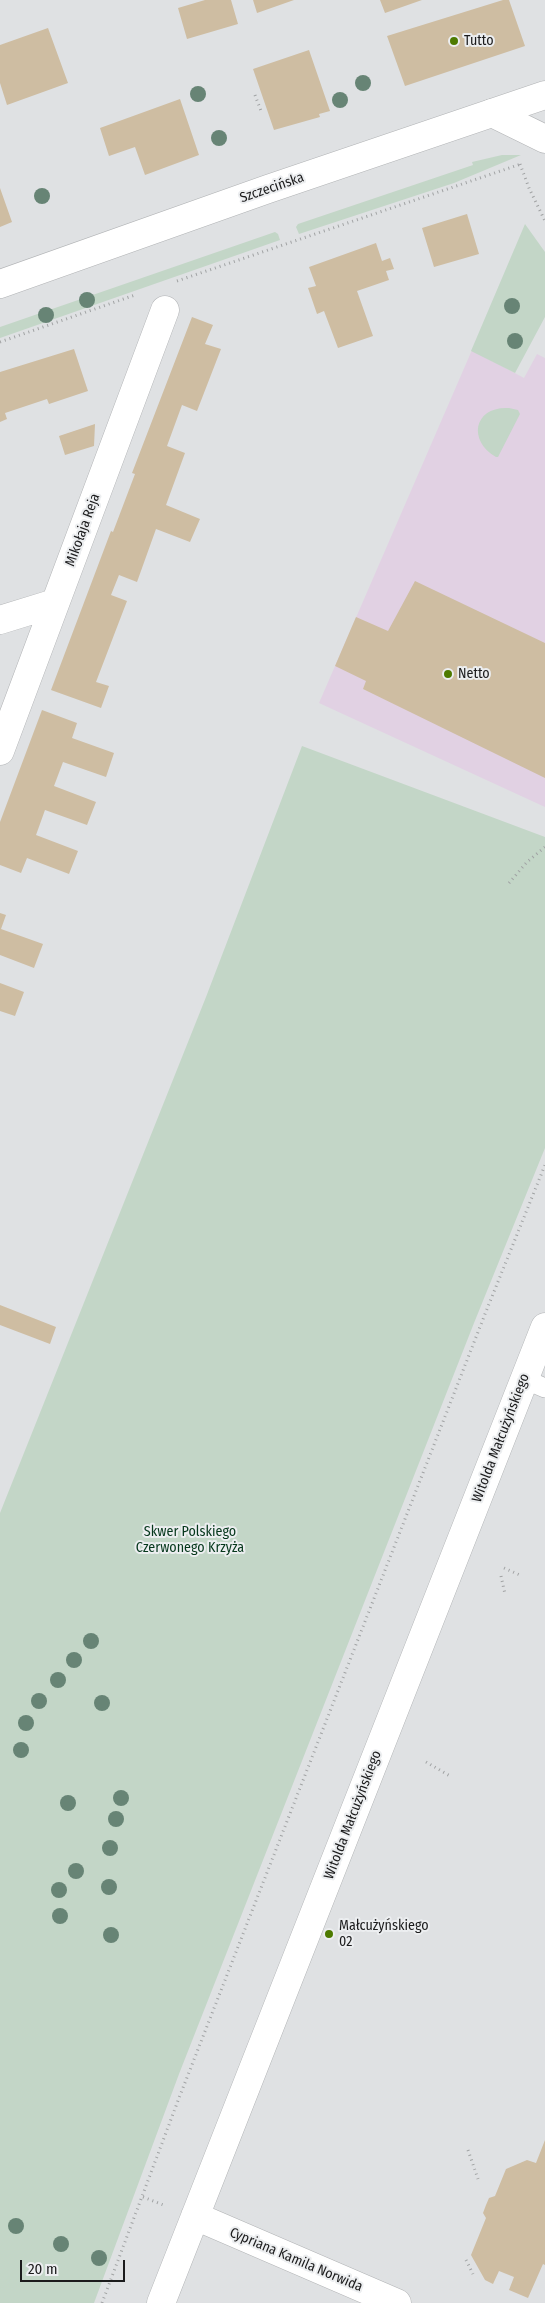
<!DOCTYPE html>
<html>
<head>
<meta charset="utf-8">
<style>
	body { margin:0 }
	#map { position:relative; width:545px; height:2303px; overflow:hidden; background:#dfe1e3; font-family:"Fira Sans Condensed",sans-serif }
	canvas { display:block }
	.scale { position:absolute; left:20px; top:2260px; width:105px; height:22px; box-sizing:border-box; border:2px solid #1b1b1c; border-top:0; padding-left:6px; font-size:15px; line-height:18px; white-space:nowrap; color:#1b1b1c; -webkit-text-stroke:4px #eceef0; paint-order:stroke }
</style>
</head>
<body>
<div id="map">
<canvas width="545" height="2303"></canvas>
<div class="scale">20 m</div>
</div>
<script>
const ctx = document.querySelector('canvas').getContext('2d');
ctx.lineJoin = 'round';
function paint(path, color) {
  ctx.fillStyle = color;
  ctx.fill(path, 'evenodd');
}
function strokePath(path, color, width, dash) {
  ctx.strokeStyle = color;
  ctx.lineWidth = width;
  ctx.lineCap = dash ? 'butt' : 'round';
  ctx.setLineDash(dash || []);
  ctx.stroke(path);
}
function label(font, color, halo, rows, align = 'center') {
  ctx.font = font + ' "Fira Sans Condensed",sans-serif';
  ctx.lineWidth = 4;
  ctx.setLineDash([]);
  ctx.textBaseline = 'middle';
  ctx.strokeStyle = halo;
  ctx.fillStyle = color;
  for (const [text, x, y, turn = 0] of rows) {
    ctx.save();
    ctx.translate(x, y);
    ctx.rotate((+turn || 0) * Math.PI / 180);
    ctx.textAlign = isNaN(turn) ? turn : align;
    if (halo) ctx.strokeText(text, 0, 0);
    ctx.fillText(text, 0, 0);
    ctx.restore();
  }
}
const commercial = new Path2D(`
	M 472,350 L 524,378 L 537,354 L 545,358 L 545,807 L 319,703 Z`);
const green = new Path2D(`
	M 502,155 L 521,155 L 454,183 L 299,234 L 296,227 L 298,224 L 473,165 L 472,162 Z
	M 525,224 L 545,252 L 545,317 L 515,373 L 471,351 Z
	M 275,232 L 278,234 L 280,240 L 0,338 L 0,327 Z
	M 509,408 L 518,410 L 520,414 L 498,457 L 496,457 C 467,440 474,406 509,408 Z
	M 302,746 L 545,837 L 545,1148 L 474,1323 L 179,2074 L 94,2303 L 0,2303 L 0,1513 L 206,997 Z`);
const building = new Path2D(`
	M 205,0 L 231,0 L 238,24 L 187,39 L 178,8 Z
	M 253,0 L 294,0 L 257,13 Z
	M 380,0 L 422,0 L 385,13 Z
	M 503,0 L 509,0 L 525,46 L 405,86 L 387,36 Z
	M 48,28 L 68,83 L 7,105 L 0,83 L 0,45 Z
	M 309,50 L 330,111 L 319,114 L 320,117 L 274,130 L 253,69 Z
	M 180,99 L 199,155 L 145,175 L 135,147 L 109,156 L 100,128 Z
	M 0,188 L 12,222 L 0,227 Z
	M 467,214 L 479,254 L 434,267 L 422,228 Z
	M 376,243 L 382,261 L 390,258 L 394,269 L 386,271 L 389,280 L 357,291 L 373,336 L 338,348 L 324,311 L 317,314 L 308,288 L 316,286 L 309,267 Z
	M 192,317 L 213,325 L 205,344 L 221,349 L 197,411 L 182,405 L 167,446 L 185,453 L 166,505 L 200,519 L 190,542 L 156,529 L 137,582 L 119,575 L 111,595 L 127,601 L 96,682 L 109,686 L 101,708 L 51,690 L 111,531 L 113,532 L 135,474 L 132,473 Z
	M 74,349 L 88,391 L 49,404 L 47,399 L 5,413 L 7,419 L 0,422 L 0,372 Z
	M 95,424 L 94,446 L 65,455 L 59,436 Z
	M 415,581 L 545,643 L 545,778 L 363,689 L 366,681 L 335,666 L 356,617 L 388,631 Z
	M 42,710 L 77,723 L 72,738 L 114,753 L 106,777 L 63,762 L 54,786 L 96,802 L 87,825 L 45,810 L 36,835 L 78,851 L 69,874 L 27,858 L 21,873 L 0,865 L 0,822 Z
	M 0,913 L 6,915 L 1,929 L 43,944 L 34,968 L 0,955 Z
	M 0,983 L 24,992 L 15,1016 L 0,1011 Z
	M 0,1305 L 56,1327 L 50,1344 L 0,1325 Z
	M 545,2140 L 545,2265 L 543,2264 L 528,2298 L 509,2290 L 514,2277 L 499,2271 L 493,2284 L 485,2280 L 471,2255 L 486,2218 L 483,2213 L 486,2205 L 489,2198 L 495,2196 L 506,2169 L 527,2160 L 536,2163 Z`);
const path = new Path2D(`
	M 255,95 L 261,111
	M 520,164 L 529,188 L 545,221
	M 177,281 L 521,164
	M 0,342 L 135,295
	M 509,883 L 527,862 L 545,847
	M 504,1568 L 522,1576
	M 501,1576 L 505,1594
	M 426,1762 L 450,1776
	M 468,2150 L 478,2179
	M 143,2197 L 166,2206
	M 466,2260 L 473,2274
	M 102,2303 L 179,2098 L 487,1309 L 545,1165`);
const lane = new Path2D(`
	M 524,1379 L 545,1388`);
const street = new Path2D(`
	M 492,113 L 545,139
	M 0,620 L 55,603
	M 0,751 L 165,310
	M 195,2216 L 397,2303
	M 161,2303 L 545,1327`);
const secondary = new Path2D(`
	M 0,284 L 268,189 L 545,95`);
const trees = [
	[363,83],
	[198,94],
	[340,100],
	[219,138],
	[42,196],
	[87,300],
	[512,306],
	[46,315],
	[515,341],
	[91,1641],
	[74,1660],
	[58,1680],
	[39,1701],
	[102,1703],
	[26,1723],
	[21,1750],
	[121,1798],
	[68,1803],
	[116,1819],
	[110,1848],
	[76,1871],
	[109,1887],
	[59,1890],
	[60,1916],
	[111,1935],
	[16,2226],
	[61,2244],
	[99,2258]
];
const markers = [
	[454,41,5,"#4d7a00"],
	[448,674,5,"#4d7a00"],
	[329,1934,5,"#4d7a00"]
];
const poiNames = [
	["Tutto",464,41],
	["Netto",458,674],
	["Małcużyńskiego",339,1926],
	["02",339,1942]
];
const streetNames = [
	["Szczecińska",272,188,-19],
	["Mikołaja Reja",83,530,-70],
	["Witolda Małcużyńskiego",501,1438,-69],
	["Witolda Małcużyńskiego",353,1815,-69],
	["Cypriana Kamila Norwida",296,2260,23]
];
const parkNames = [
	["Skwer Polskiego",190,1532],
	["Czerwonego Krzyża",190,1548]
];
paint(commercial, '#e1d1e3');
paint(green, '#c3d6c7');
paint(building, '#cebda2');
strokePath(lane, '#b1b3b5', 20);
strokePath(street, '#b1b3b5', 29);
strokePath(secondary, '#b1b3b5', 29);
strokePath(path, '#a1a3a4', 3, [1, 4]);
strokePath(lane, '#fff', 19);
strokePath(street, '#fff', 28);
strokePath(secondary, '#fff', 28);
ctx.fillStyle = '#678475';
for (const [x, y] of trees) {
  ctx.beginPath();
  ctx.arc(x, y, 8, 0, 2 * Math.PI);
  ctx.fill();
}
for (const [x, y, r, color] of markers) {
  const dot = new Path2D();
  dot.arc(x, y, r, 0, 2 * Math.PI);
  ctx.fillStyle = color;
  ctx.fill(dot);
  strokePath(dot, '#eceef0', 2);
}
label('14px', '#1b1b1c', '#eceef0', poiNames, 'left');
label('14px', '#1b1b1c', '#eceef0', streetNames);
label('14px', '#05371b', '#eceef0', parkNames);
</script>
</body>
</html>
